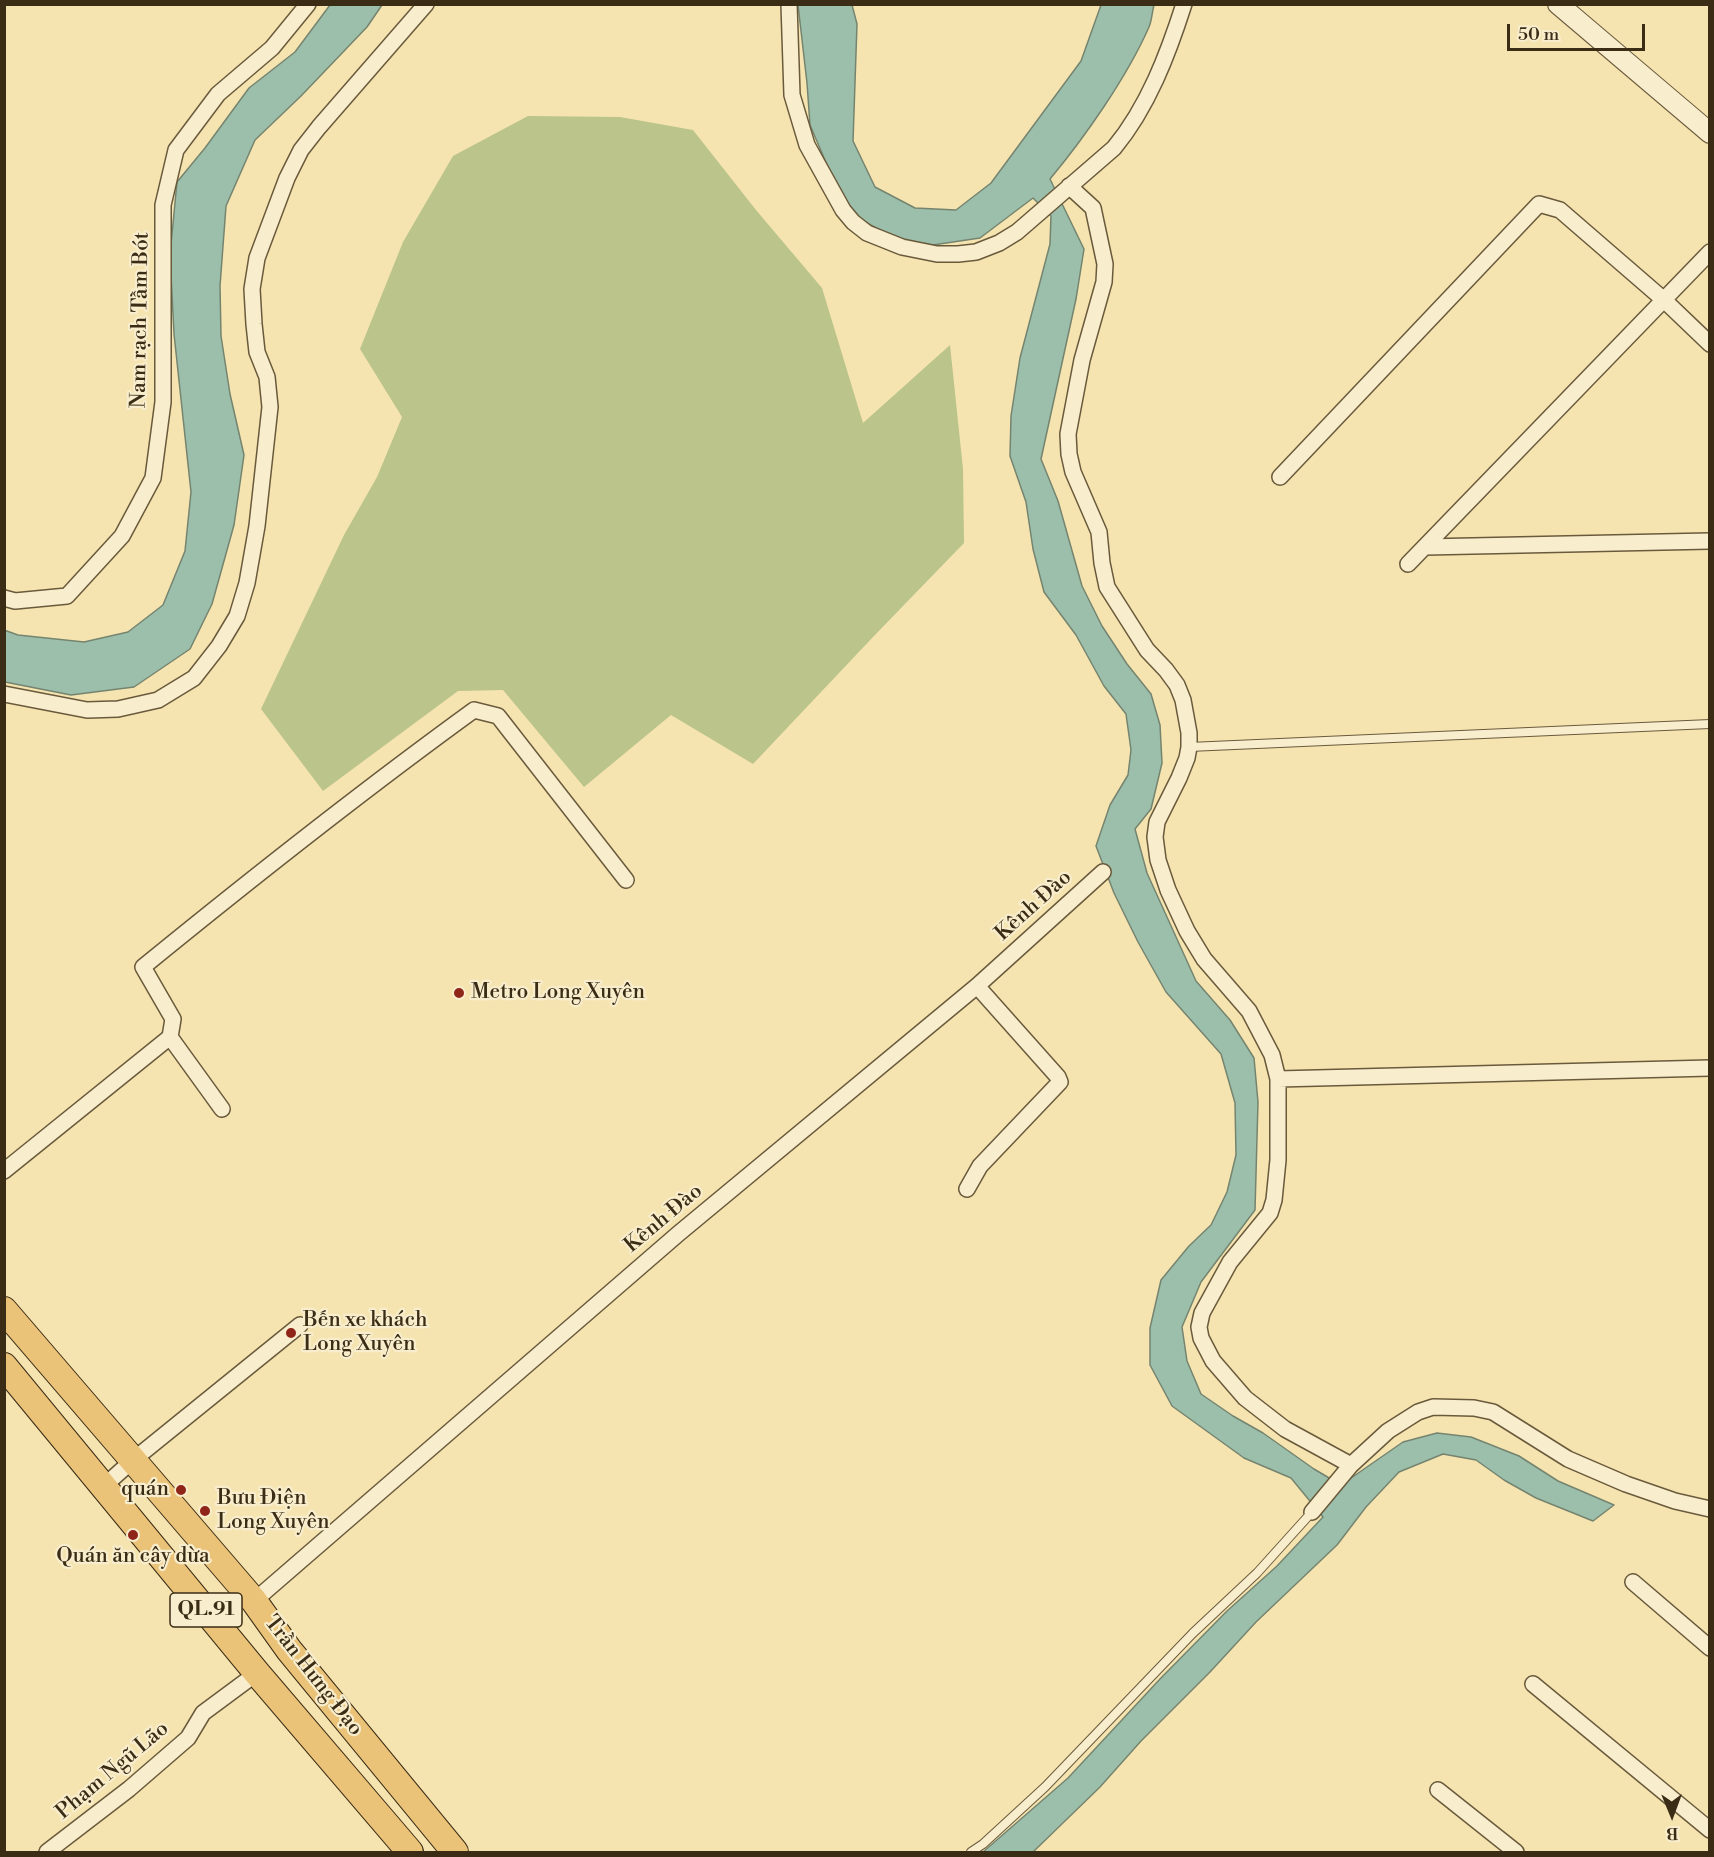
<!DOCTYPE html>
<html>
<head>
<meta charset="utf-8">
<style>
	body { margin:0 }
	#map { position:relative; width:1714px; height:1857px; overflow:hidden; background:#f5e4b0; font-family:"Libre Bodoni",serif }
	canvas { display:block }
	.frame { position:absolute; inset:0; border:6px solid #3b2c16; pointer-events:none }
	.north { position:absolute; left:1642px; top:1785px; width:60px; height:60px; -webkit-text-stroke:4px #f8edcc; paint-order:stroke; rotate:179deg; font-size:16px; font-weight:700; line-height:24px; text-align:center; color:#3b2c16 }
	.north::after { content:''; display:block; margin:auto; width:21px; height:27px; background:#3b2c16; clip-path:polygon(50% 0,100% 100%,50% 72%,0 100%) }
	.scale { position:absolute; left:1507px; top:24px; width:138px; height:27px; box-sizing:border-box; border:3px solid #3b2c16; border-top:0; padding-left:8px; font-size:18px; line-height:21px; white-space:nowrap; color:#3b2c16; -webkit-text-stroke:4px #f8edcc; paint-order:stroke }
</style>
</head>
<body>
<div id="map">
<canvas width="1714" height="1857"></canvas>
<div class="frame"></div>
<div class="north">B</div>
<div class="scale">50 m</div>
</div>
<script>
const ctx = document.querySelector('canvas').getContext('2d');
ctx.lineJoin = 'round';
function paint(path, color) {
  ctx.fillStyle = color;
  ctx.fill(path, 'evenodd');
}
function strokePath(path, color, width, dash) {
  ctx.strokeStyle = color;
  ctx.lineWidth = width;
  ctx.lineCap = dash ? 'butt' : 'round';
  ctx.setLineDash(dash || []);
  ctx.stroke(path);
}
function label(font, color, halo, rows, align = 'center') {
  ctx.font = font + ' "Libre Bodoni",serif';
  ctx.lineWidth = 4.5;
  ctx.setLineDash([]);
  ctx.textBaseline = 'middle';
  ctx.strokeStyle = halo;
  ctx.fillStyle = color;
  for (const [text, x, y, turn = 0] of rows) {
    ctx.save();
    ctx.translate(x, y);
    ctx.rotate((+turn || 0) * Math.PI / 180);
    ctx.textAlign = isNaN(turn) ? turn : align;
    if (halo) ctx.strokeText(text, 0, 0);
    ctx.fillText(text, 0, 0);
    ctx.restore();
  }
}
const green = new Path2D(`
	M 528,116 L 620,117 L 693,130 L 756,210 L 822,288 L 863,423 L 950,345 L 963,469 L 964,543 L 873,637 L 753,764 L 671,715 L 584,787 L 503,690 L 458,691 L 323,791 L 261,709 L 344,535 L 377,477 L 402,417 L 360,349 L 403,242 L 453,156 Z`);
const water = new Path2D(`
	M 330,5 L 382,5 L 367,27 L 301,96 L 255,140 L 226,206 L 220,286 L 221,336 L 230,394 L 244,455 L 234,525 L 212,604 L 190,649 L 134,687 L 71,695 L 5,682 L 4,630 L 18,635 L 84,642 L 128,632 L 163,605 L 185,551 L 191,492 L 174,334 L 170,255 L 177,182 L 205,148 L 249,88 L 295,52 Z
	M 798,5 L 852,5 L 857,24 L 853,141 L 875,187 L 915,208 L 956,210 L 991,183 L 1081,61 L 1101,5 L 1154,5 C 1152,12 1152,20 1149,27 C 1127,77 1085,137 1050,179 L 1084,249 L 1076,299 L 1041,459 L 1058,501 L 1082,586 L 1102,626 L 1127,664 L 1151,694 L 1160,725 L 1162,763 L 1151,809 L 1135,829 L 1147,873 L 1196,981 L 1230,1020 L 1254,1058 L 1258,1102 L 1255,1210 L 1201,1282 L 1182,1327 L 1187,1361 L 1201,1394 L 1233,1416 L 1263,1433 L 1314,1469 L 1341,1485 L 1403,1442 L 1437,1433 L 1471,1437 L 1519,1456 L 1558,1481 L 1614,1505 L 1593,1521 L 1536,1498 L 1504,1480 L 1476,1460 L 1443,1454 L 1399,1472 L 1366,1507 L 1337,1545 L 1256,1622 L 1210,1672 L 1141,1741 L 1100,1787 L 1033,1852 L 983,1852 L 1068,1778 L 1160,1679 L 1227,1611 L 1277,1566 L 1323,1517 L 1291,1478 L 1244,1458 L 1172,1406 L 1150,1365 L 1150,1328 L 1161,1280 L 1189,1246 L 1211,1225 L 1227,1192 L 1236,1155 L 1235,1103 L 1221,1054 L 1166,992 L 1138,942 L 1114,893 L 1096,846 L 1110,805 L 1128,775 L 1131,750 L 1126,714 L 1104,686 L 1076,635 L 1044,592 L 1033,549 L 1026,502 L 1010,456 L 1011,416 L 1020,358 L 1050,244 L 1051,216 L 1033,198 L 980,238 L 926,246 L 891,236 L 856,217 L 833,179 L 810,125 L 807,83 Z`);
const service = new Path2D(`
	M 1189,747 L 1710,724
	M 971,1852 L 983,1844 L 1045,1787 L 1193,1633 L 1257,1573 L 1312,1512`);
const minor = new Path2D(`
	M 789,4 L 792,95 L 807,145 L 843,210 L 853,222 L 867,233 L 902,247 L 937,254 L 958,254 L 976,252 L 999,243 L 1017,232 L 1114,148 C 1148,107 1168,54 1184,4
	M 1069,186 L 1093,208 L 1105,264 L 1104,282 L 1082,360 L 1068,434 L 1069,454 L 1073,472 L 1099,532 L 1102,563 L 1107,587 L 1147,650 L 1166,670 L 1177,685 L 1183,700 L 1189,733 L 1189,747 L 1187,758 L 1179,778 L 1157,822 L 1155,837 L 1158,860 L 1168,890 L 1187,931 L 1204,959 L 1249,1011 L 1272,1055 L 1278,1079 L 1278,1160 L 1274,1200 L 1270,1213 L 1230,1262 L 1202,1313 L 1199,1327 L 1201,1338 L 1213,1361 L 1245,1398 L 1285,1429 L 1351,1465 L 1312,1512
	M 1280,477 L 1539,204 L 1560,210 L 1664,300 L 1710,344
	M 1425,547 L 1710,541
	M 1408,564 L 1710,252
	M 4,598 L 15,601 L 67,596 L 122,536 L 153,478 L 163,402 L 163,205 L 176,150 L 218,94 L 272,48 L 308,4
	M 4,694 L 87,710 L 118,709 L 158,700 L 194,678 L 219,646 L 237,616 L 247,583 L 257,526 L 270,407 L 267,377 L 257,352 L 254,324 L 252,289 L 257,258 L 287,178 L 301,150 L 319,127 L 426,4
	M 170,1037 L 222,1109
	M 1278,1079 L 1710,1068
	M 4,1171 L 170,1037 L 173,1019 L 143,967 C 251,879 361,792 474,710 L 498,716 L 626,880
	M 967,1189 L 980,1166 L 1060,1082 L 1058,1077 L 977,986
	M 1351,1465 L 1388,1431 L 1418,1412 L 1433,1407 L 1474,1408 L 1493,1412 L 1568,1459 L 1626,1484 L 1675,1501 L 1710,1509
	M 104,1486 L 132,1461 L 300,1325
	M 1633,1582 L 1710,1648
	M 254,1601 L 678,1234 L 977,986 L 1103,872
	M 1533,1684 L 1710,1830
	M 1438,1790 L 1516,1852
	M 47,1852 L 129,1789 L 188,1738 L 203,1713 L 257,1673`);
const tertiary = new Path2D(`
	M 1558,4 L 1710,133`);
const trunk = new Path2D(`
	M 4,1310 L 254,1601 L 289,1650 L 455,1852
	M 4,1366 L 257,1673 L 410,1852`);
const markers = [
	[459,993,6,"#8f2418"],
	[291,1333,6,"#8f2418"],
	[181,1490,6,"#8f2418"],
	[205,1511,6,"#8f2418"],
	[133,1535,6,"#8f2418"]
];
const shields = [
	[206,1610,72]
];
const shieldNames = [
	["QL.91",206,1610]
];
const streetNames = [
	["Nam rạch Tầm Bót",141,320,-89],
	["Kênh Đào",1034,906,-42],
	["Kênh Đào",664,1219,-40],
	["Trần Hưng Đạo",313,1676,52],
	["Phạm Ngũ Lão",113,1771,-40]
];
const poiNames = [
	["Metro Long Xuyên",471,993],
	["Bến xe khách",303,1321],
	["Long Xuyên",303,1345],
	["quán",169,1490,"right"],
	["Bưu Điện",217,1499],
	["Long Xuyên",217,1523],
	["Quán ăn cây dừa",133,1557,"center"]
];
paint(green, '#bbc48b');
paint(water, '#9cbfab');
strokePath(water, '#75846f', 1.5);
strokePath(service, '#6a5a3c', 10);
strokePath(minor, '#6a5a3c', 18);
strokePath(tertiary, '#6a5a3c', 22);
strokePath(trunk, '#3b2c16', 28);
strokePath(service, '#f8edcc', 8);
strokePath(minor, '#f8edcc', 15);
strokePath(tertiary, '#f8edcc', 20);
strokePath(trunk, '#eac278', 26);
for (const [x, y, r, color] of markers) {
  const dot = new Path2D();
  dot.arc(x, y, r, 0, 2 * Math.PI);
  ctx.fillStyle = color;
  ctx.fill(dot);
  strokePath(dot, '#f8edcc', 2);
}
for (const [x, y, w] of shields) {
  const box = new Path2D();
  box.roundRect(x - w / 2, y - 17, w, 34, 4.5);
  ctx.fillStyle = '#f8edcc';
  ctx.fill(box);
  strokePath(box, '#3b2c16', 1.5);
}
label('bold 20px', '#3b2c16', null, shieldNames);
label('21px', '#3b2c16', '#f8edcc', streetNames);
label('21px', '#3b2c16', '#f8edcc', poiNames, 'left');
</script>
</body>
</html>
